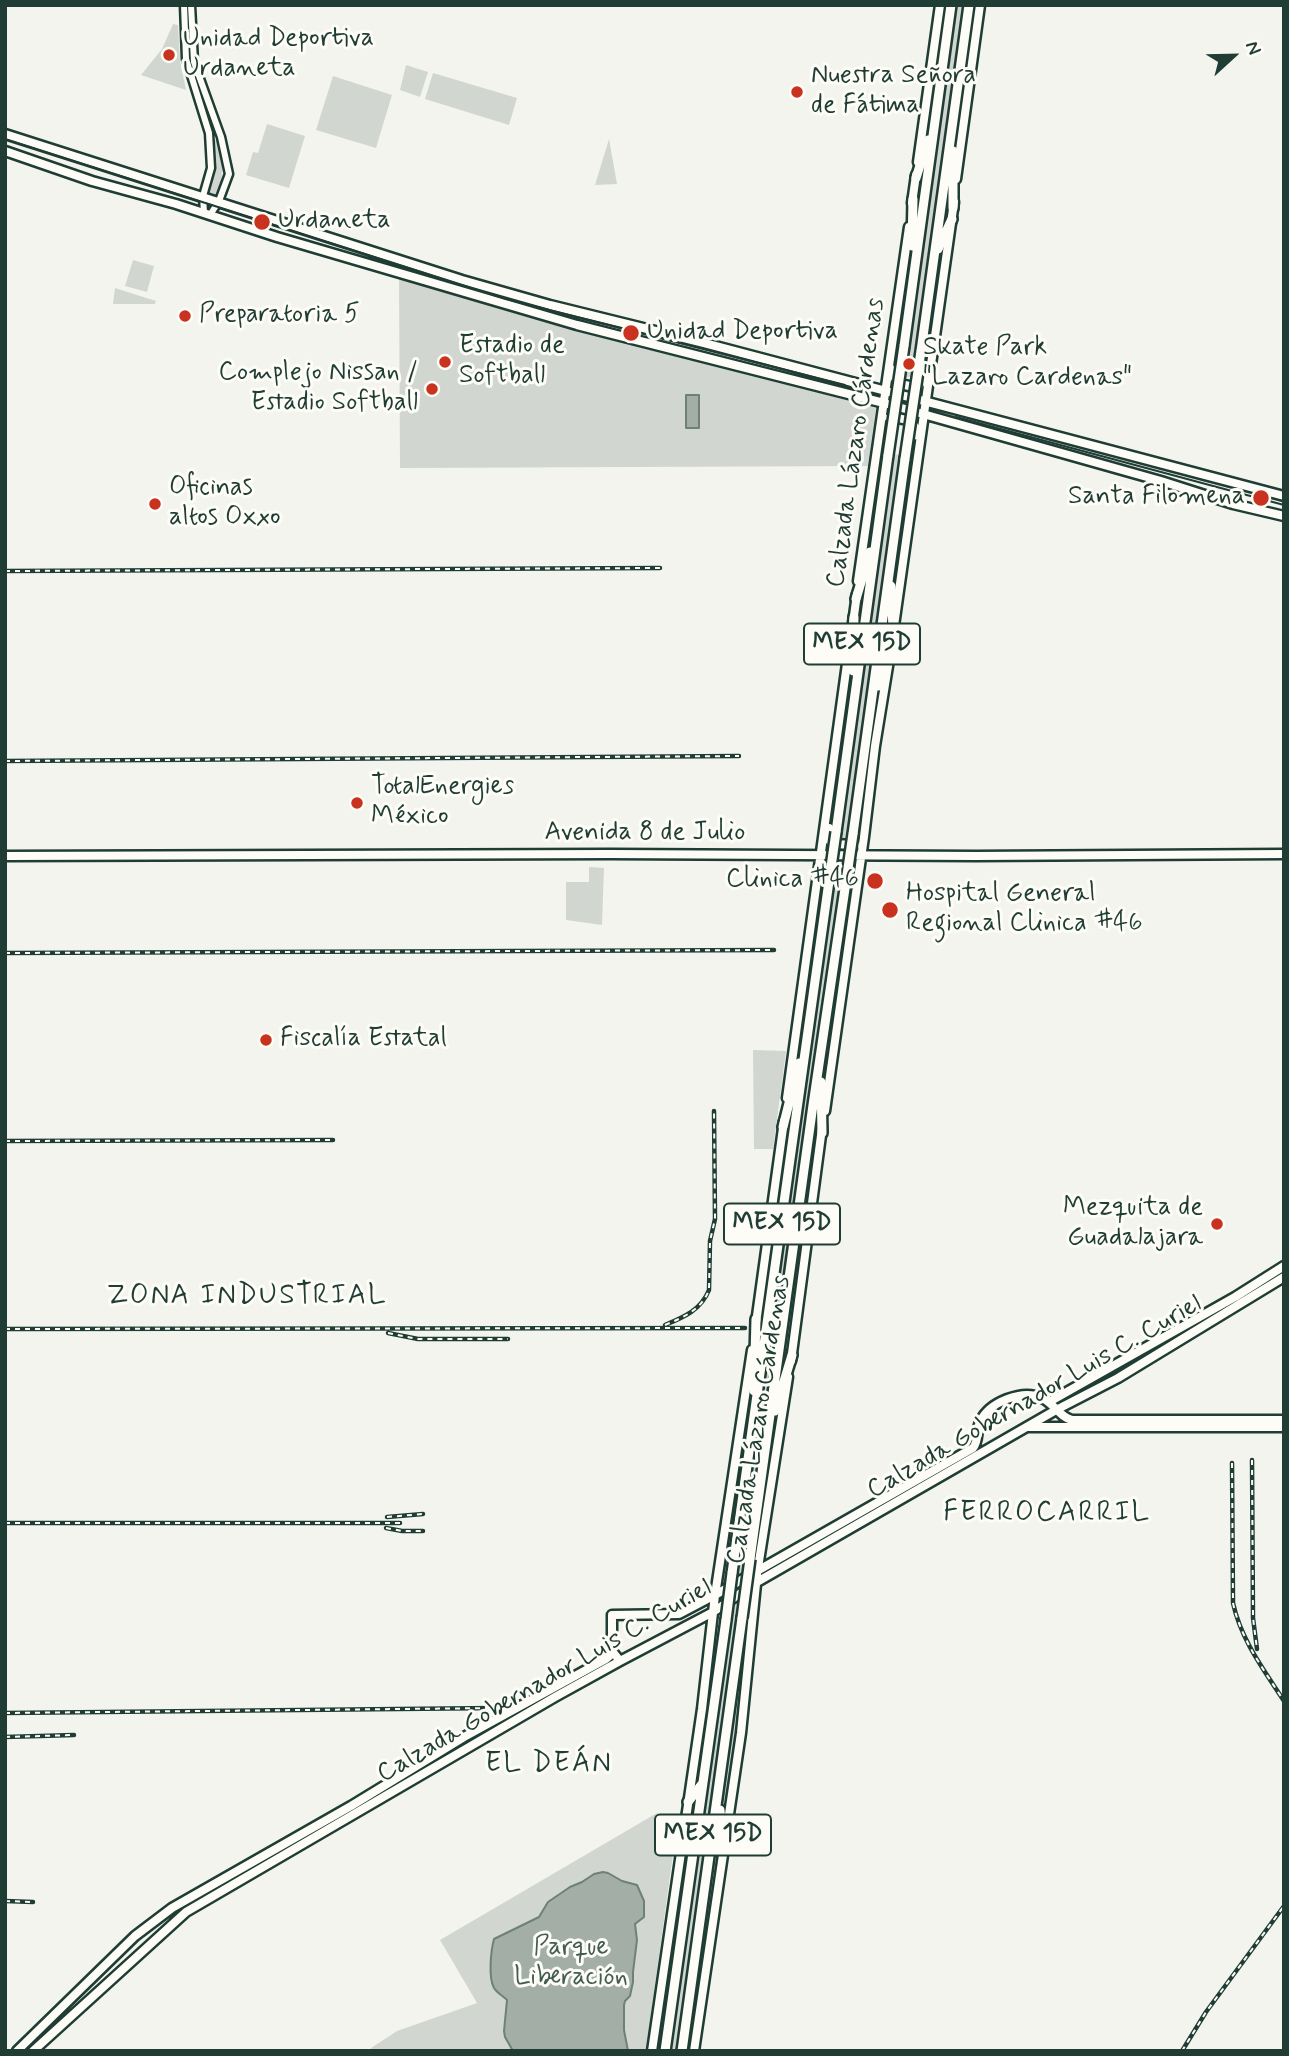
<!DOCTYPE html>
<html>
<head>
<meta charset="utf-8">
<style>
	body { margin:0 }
	#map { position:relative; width:1289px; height:2056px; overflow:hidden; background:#f4f4ef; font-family:Mynerve,sans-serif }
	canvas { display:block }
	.frame { position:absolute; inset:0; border:7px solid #1f3d34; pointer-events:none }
	.north { position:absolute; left:1198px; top:21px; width:70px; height:70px; -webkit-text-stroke:5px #fdfcf7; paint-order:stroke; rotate:68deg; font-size:19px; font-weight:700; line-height:28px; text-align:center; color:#1f3d34 }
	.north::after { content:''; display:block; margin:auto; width:24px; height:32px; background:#1f3d34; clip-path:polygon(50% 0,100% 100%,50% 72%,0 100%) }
</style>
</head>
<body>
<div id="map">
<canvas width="1289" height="2056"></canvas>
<div class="frame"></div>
<div class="north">N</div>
</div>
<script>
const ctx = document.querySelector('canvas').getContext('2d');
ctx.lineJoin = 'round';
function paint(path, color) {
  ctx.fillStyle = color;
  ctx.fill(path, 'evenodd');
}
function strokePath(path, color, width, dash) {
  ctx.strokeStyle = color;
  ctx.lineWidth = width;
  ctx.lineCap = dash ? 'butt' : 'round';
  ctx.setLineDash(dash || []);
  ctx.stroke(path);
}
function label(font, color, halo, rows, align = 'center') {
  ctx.font = font + ' Mynerve,sans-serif';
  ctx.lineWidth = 6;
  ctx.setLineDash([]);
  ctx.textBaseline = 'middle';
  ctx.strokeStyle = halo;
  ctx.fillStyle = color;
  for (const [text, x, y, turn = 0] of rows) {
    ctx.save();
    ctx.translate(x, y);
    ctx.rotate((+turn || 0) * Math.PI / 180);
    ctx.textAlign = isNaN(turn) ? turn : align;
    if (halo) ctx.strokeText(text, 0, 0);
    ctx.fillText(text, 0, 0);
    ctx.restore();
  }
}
const green = new Path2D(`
	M 942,5 L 946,5 L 931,121 L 921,156 Z
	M 955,5 L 964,5 L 915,356 L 922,357 L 936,260 L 945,243 L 932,325 L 919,376 L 907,377 L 896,372 Z
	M 971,5 L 975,5 L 955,161 L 955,112 Z
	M 173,24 L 178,25 L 180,61 L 186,90 L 141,75 L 162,49 Z
	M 406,65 L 428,72 L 420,97 L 400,90 Z
	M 433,73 L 517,98 L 509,125 L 425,99 Z
	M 333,76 L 392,95 L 376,148 L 316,130 Z
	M 267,124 L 305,136 L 289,188 L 246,175 L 253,152 L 258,153 Z
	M 212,139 L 217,140 C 225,164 223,175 217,198 L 206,194 L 214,162 Z
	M 609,139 L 617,184 L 595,185 Z
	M 133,260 L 154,266 L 147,292 L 125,286 Z
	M 399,277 L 545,320 L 876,408 L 868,466 L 400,468 Z
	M 115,288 L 156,301 L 155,304 L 113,304 Z
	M 891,454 L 902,455 L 848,840 L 838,840 Z
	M 850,662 L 849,705 L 832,834 L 832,785 Z
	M 844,865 L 743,1573 L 734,1578 L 834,866 Z
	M 589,867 L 604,868 L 602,925 L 566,920 L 566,882 L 589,882 Z
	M 849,879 L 853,880 L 824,1094 L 825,1049 Z
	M 813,935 L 818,936 L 806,1021 L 790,1083 Z
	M 753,1050 L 786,1051 L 773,1149 L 754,1149 Z
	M 799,1073 L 755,1381 L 757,1327 L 785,1124 Z
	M 819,1083 L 819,1131 L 790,1356 L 774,1404 Z
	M 752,1366 L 751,1417 L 726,1582 L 722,1584 Z
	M 740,1599 L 677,2051 L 667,2051 L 731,1604 Z
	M 712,1651 L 718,1651 L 699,1778 L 693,1787 Z
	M 740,1653 L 746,1655 L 724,1813 L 721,1794 Z
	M 696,1798 L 661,2051 L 656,2051 L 689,1812 Z
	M 657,1813 L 667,1822 L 670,1820 L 677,1825 L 646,2051 L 372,2051 L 371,2048 L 397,2031 L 477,2003 L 440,1940 Z
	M 718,1816 L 719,1848 L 689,2051 L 683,2051 Z`);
const water = new Path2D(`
	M 686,395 L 699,395 L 699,428 L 686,428 Z
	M 603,1872 L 608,1873 L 622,1881 L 637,1885 L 644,1901 L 644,1917 L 635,1924 L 637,1940 L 633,1972 L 633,1982 L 630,1996 L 625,2001 L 624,2005 L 624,2030 L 628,2051 L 513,2051 L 505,2037 L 504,2031 L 507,2000 C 503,1996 497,1993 494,1988 C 488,1977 491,1950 494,1939 L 539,1917 L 548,1902 L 570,1887 L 582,1882 L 594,1874 Z`);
const minor = new Path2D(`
	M 184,5 L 186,59 L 209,133 L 211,168 L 203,196 L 204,213
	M 191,5 L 194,62 L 221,137 L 229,174 L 219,201 L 210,215`);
const major = new Path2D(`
	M 5,134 L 462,280 L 550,305 L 704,343 L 1284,496
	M 5,151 L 92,181 L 176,204 L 277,237 L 577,325 L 884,403 L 1161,481 L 1233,504 L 1284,516
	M 918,162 L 940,5
	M 956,179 L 980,5
	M 912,203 L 916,175
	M 891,369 L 897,383 L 913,387 L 920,384 L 927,372
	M 889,418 L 892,417 C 907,420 914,418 918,436
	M 858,581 L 909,227
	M 853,623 L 857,594
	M 891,647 L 954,202
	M 829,828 L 829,840 L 833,844 L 855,845
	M 5,856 L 610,854 L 976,856 L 1284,854
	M 787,1098 L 850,642
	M 825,1111 L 864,837 L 875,746 L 889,660
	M 756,1323 L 784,1121
	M 791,1361 L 822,1128
	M 1049,1402 L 1235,1297 L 1284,1266
	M 1028,1427 L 1284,1427
	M 620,1661 L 612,1651 L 612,1615 L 679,1614 L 715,1595 L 973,1448 C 979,1441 976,1431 980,1422 C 989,1402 1022,1389 1042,1398 C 1054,1403 1059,1417 1072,1420 L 1284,1420
	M 17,2051 L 135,1936 L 172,1908 L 351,1806 L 464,1737 L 606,1659 L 613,1653
	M 33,2051 L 186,1912 L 555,1697 L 620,1661 L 713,1612 L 757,1582 L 1056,1410 L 1118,1378 L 1284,1277
	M 652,2051 L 702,1709 L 715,1595 L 752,1350
	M 694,2051 L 741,1733 L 757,1574 L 788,1377`);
const highway = new Path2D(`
	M 916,178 L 928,140
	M 953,208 L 953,151
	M 912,246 L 913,199
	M 938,249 L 952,219
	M 904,346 L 951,5
	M 921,351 L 969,5
	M 891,586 L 893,629
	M 856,599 L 870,552
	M 853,671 L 854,617
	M 878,686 L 891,641
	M 836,832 L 888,455
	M 853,834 L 905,459
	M 821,1082 L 822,1133
	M 783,1127 L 799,1063
	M 754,1391 L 756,1319
	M 775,1411 L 792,1355
	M 750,1559 L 813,1105 L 847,875
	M 732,1573 L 830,874
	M 688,1802 L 702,1784
	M 720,1810 L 723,1847
	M 665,2051 L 726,1620
	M 682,2051 L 742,1618`);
const tram = new Path2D(`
	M 5,139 L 506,299 L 845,385
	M 956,417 L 1284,505`);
const rail = new Path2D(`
	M 5,571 L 660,568
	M 5,761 L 739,756
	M 5,953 L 774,950
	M 5,1141 L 333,1140
	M 665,1325 C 684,1317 701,1310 709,1290 L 710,1241 L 715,1219 L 714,1111
	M 5,1329 L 745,1328
	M 388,1333 L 418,1339 L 508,1339
	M 1252,1460 L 1253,1618 L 1257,1649
	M 1232,1463 L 1233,1603 C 1241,1640 1264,1670 1284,1701
	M 387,1517 L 423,1514
	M 5,1523 L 400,1523
	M 386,1528 L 402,1531 L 423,1531
	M 5,1713 L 497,1708
	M 5,1737 L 74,1735
	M 5,1901 L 33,1902
	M 1182,2051 L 1206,2012 L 1284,1906`);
const highwayBridge = new Path2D(`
	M 888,455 L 904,346
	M 905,459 L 921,351
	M 830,874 L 836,832
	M 847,875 L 853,834
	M 742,1618 L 750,1559
	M 726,1620 L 732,1573`);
const markers = [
	[169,55,7,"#c8321e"],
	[797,92,7,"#c8321e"],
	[262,222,9,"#c8321e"],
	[185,316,7,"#c8321e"],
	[631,333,9,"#c8321e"],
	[445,362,7,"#c8321e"],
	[909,364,7,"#c8321e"],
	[432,389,7,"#c8321e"],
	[1261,498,9,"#c8321e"],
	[155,504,7,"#c8321e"],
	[357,803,7,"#c8321e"],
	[875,881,9,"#c8321e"],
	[890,910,9,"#c8321e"],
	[266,1040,7,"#c8321e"],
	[1217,1224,7,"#c8321e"]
];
const shields = [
	[862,644,116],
	[782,1224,116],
	[713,1835,116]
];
const shieldNames = [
	["MEX 15D",862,644],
	["MEX 15D",782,1224],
	["MEX 15D",713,1835]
];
const poiNames = [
	["Unidad Deportiva",183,40],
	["Urdaneta",183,70],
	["Nuestra Señora",811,77],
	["de Fátima",811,107],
	["Urdaneta",278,222],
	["Preparatoria 5",199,316],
	["Unidad Deportiva",647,333],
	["Estadio de",459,347],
	["Softball",459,377],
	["Skate Park",923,349],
	["\"Lazaro Cardenas\"",923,379],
	["Complejo Nissan /",418,374,"right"],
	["Estadio Softball",418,404,"right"],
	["Oficinas",169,489],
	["altos Oxxo",169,519],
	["Santa Filomena",1245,498,"right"],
	["TotalEnergies",371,788],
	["México",371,818],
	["Clinica #46",859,881,"right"],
	["Hospital General",906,895],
	["Regional Clinica #46",906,925],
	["Fiscalía Estatal",280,1040],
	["Mezquita de",1203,1209,"right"],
	["Guadalajara",1203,1239,"right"]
];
const streetNames = [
	["Calzada Lázaro Cárdenas",857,443,-82],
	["Avenida 8 de Julio",645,834],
	["Calzada Gobernador Luis C. Curiel",1035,1398,-30],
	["Calzada Lázaro Cárdenas",760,1420,-81],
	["Calzada Gobernador Luis C. Curiel",545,1682,-30]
];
const parkNames = [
	["Parque",571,1949],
	["Liberación",571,1979]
];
const neighbourhoodNames = [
	["ZONA INDUSTRIAL",247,1297],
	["FERROCARRIL",1047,1514],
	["EL DEÁN",549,1765]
];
paint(green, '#d1d6d1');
paint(water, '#a3aea7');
strokePath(water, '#6e8179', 2);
strokePath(minor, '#1f3d34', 11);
strokePath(major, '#1f3d34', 13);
strokePath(highway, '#1f3d34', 14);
strokePath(minor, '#fdfcf7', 6);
strokePath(major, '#fdfcf7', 8);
strokePath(highway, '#fdfcf7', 9);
strokePath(tram, '#1f3d34', 2);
strokePath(rail, '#1f3d34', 4.5);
strokePath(rail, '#fdfcf7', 2, [5]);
strokePath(highwayBridge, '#1f3d34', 14, []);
strokePath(highwayBridge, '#fdfcf7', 9);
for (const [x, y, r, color] of markers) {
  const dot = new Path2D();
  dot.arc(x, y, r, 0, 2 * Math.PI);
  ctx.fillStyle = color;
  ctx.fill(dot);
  strokePath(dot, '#fdfcf7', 2.5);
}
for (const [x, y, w] of shields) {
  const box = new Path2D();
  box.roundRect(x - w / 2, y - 20.5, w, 41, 5);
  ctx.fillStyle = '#fdfcf7';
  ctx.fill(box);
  strokePath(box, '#1f3d34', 2);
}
label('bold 24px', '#1f3d34', null, shieldNames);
label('26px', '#1f3d34', '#fdfcf7', poiNames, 'left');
label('26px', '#1f3d34', '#fdfcf7', streetNames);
label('26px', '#435c53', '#fdfcf7', parkNames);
ctx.letterSpacing = '2px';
label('28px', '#1f3d34', '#fdfcf7', neighbourhoodNames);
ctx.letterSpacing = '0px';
</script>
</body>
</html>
